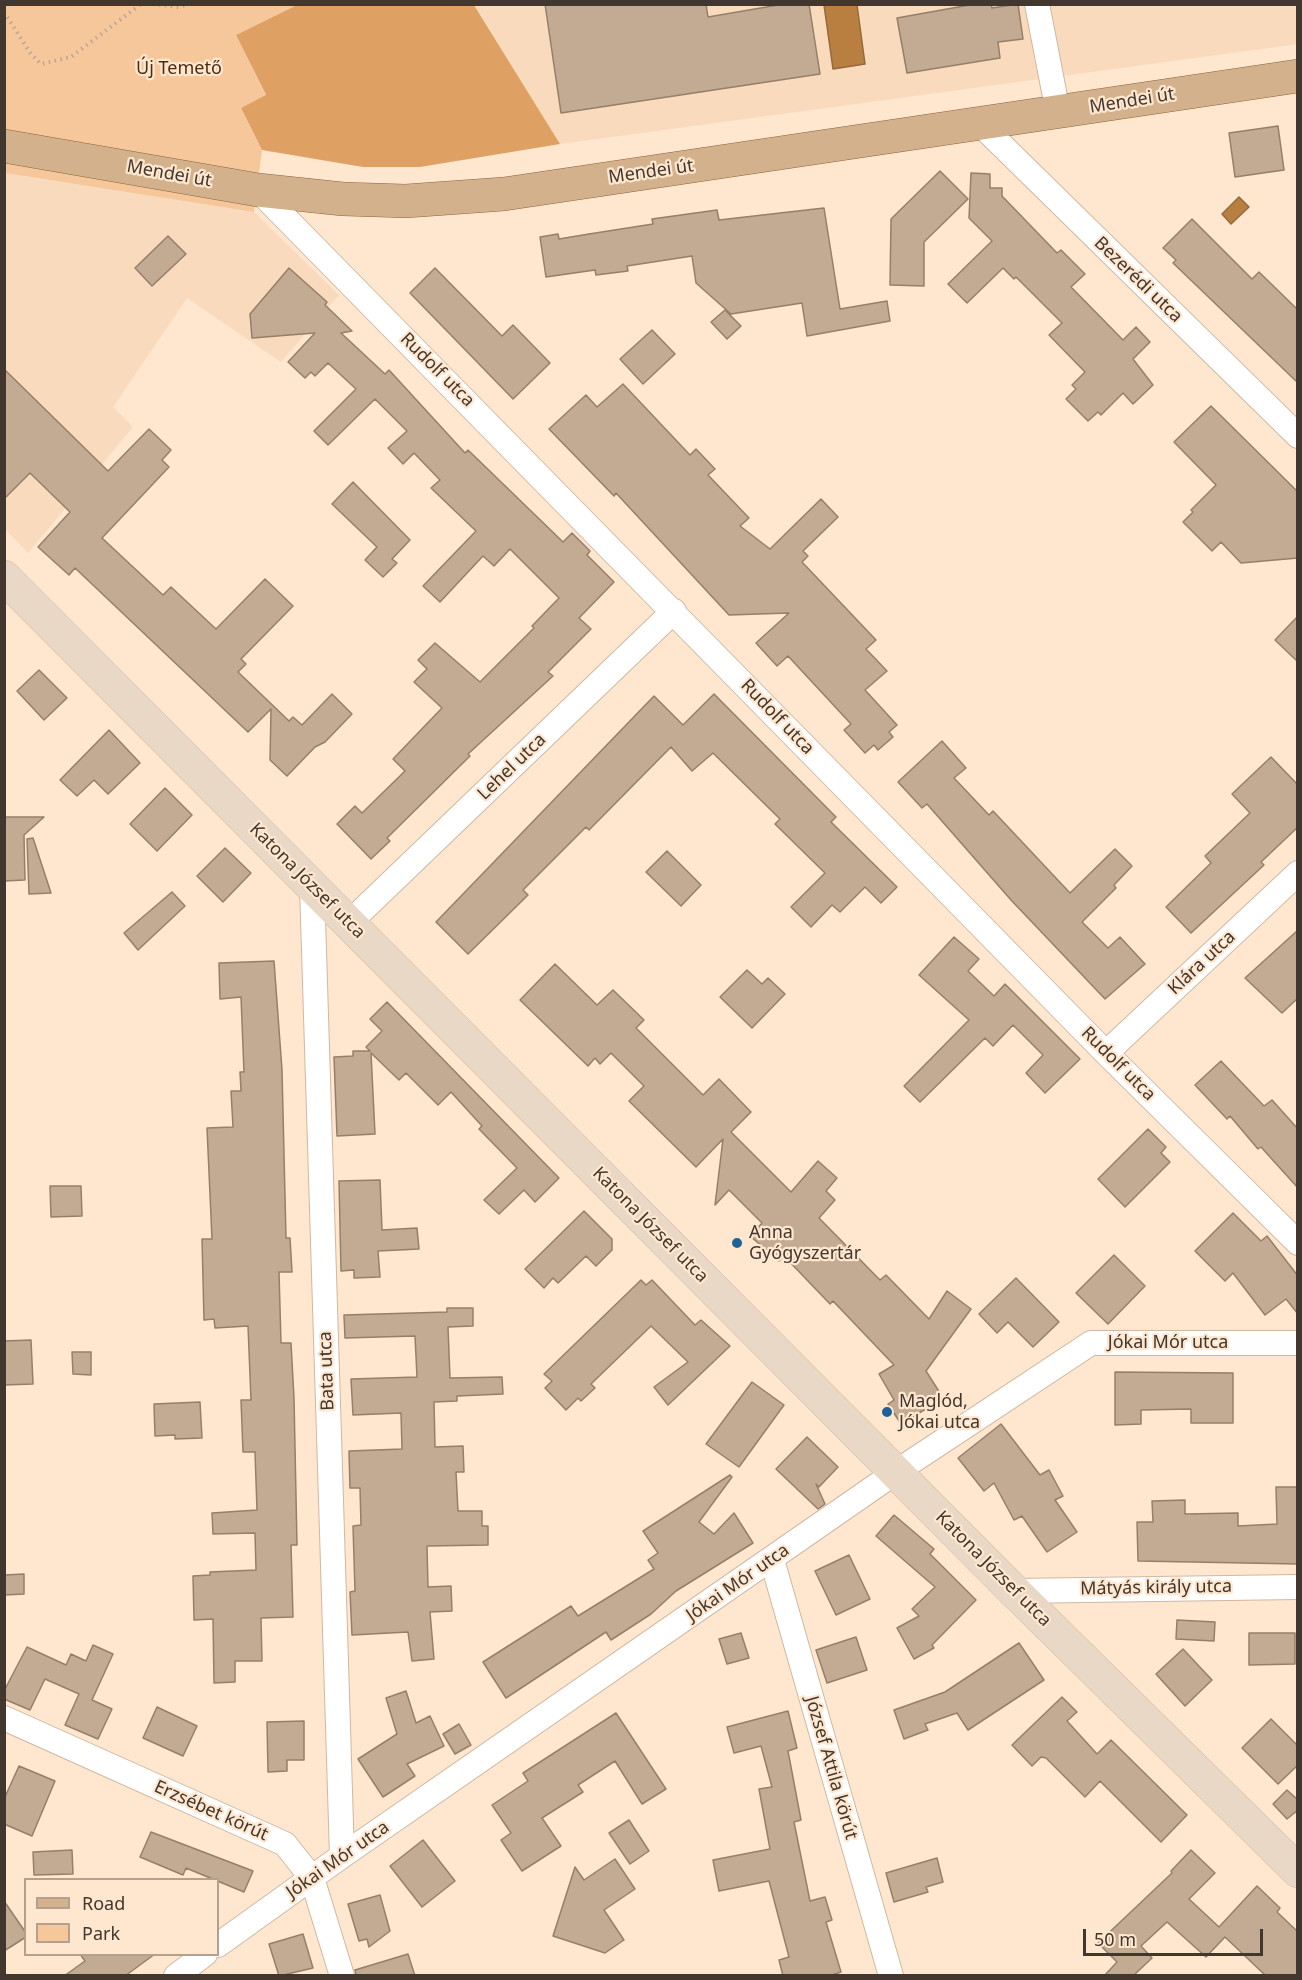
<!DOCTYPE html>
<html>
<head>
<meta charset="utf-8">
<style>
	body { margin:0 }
	#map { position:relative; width:1302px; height:1980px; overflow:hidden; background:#ffe6ce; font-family:"Noto Sans",sans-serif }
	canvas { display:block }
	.frame { position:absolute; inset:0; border:6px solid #41372e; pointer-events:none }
	.legend { position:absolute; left:24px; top:1878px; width:195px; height:78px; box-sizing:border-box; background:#ffe6ce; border:2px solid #b3a08e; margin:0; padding:8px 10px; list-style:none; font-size:18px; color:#41372e }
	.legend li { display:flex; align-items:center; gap:12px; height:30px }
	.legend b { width:30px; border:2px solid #b3a08e }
	.scale { position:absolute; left:1083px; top:1929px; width:180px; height:27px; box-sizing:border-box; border:3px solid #41372e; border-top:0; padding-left:8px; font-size:18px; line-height:21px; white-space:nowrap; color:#41372e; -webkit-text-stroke:4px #ffe6ce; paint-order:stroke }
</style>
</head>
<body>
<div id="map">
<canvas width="1302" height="1980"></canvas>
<div class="frame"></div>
<ul class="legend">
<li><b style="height:8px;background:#d3b18c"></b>Road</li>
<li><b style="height:16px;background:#f5c79a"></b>Park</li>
</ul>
<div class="scale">50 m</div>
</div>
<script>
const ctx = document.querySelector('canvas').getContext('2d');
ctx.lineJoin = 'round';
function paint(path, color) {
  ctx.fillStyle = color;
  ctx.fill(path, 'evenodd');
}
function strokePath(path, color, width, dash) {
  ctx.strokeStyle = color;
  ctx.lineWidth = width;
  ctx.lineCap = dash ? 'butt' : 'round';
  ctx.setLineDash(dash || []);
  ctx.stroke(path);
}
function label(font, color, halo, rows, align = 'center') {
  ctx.font = font + ' "Noto Sans",sans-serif';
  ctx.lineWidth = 4.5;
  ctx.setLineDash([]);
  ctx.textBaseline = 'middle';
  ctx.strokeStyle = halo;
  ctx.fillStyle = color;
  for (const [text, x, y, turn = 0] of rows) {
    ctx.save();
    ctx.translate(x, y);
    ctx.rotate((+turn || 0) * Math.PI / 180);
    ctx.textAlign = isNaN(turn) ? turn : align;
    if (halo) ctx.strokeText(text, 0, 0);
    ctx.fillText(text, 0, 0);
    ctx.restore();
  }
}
const built = new Path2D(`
	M 1297,4 L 1298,44 L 560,144 L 475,5 Z
	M 4,173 L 254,212 L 339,295 L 281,362 L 187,298 L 113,407 L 133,427 L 28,553 L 5,529 Z`);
const green = new Path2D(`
	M 4,5 L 297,5 L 236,35 L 266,96 L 241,108 L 262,150 L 254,212 L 5,173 Z`);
const forest = new Path2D(`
	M 297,5 L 474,5 L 560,144 L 420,167 L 363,167 L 262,150 L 241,108 L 266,95 L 236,35 Z`);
const water = new Path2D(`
	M 824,5 L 857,5 L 865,64 L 833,69 Z
	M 1239,197 L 1249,207 L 1231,224 L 1222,214 Z`);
const building = new Path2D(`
	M 545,4 L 706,4 L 708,17 L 784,4 L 809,4 L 820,74 L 561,113 Z
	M 975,4 L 991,4 L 992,8 L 1018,4 L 1023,39 L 998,42 L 1000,58 L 907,73 L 897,18 Z
	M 1278,126 L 1284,170 L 1235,177 L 1229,133 Z
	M 940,171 L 968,199 L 924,242 L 924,286 L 890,285 L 891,219 Z
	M 971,173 L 990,174 L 990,188 L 1002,188 L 1002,196 L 1057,253 L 1061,250 L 1085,274 L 1071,287 L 1123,340 L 1136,327 L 1150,342 L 1133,359 L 1153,385 L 1133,404 L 1123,393 L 1101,415 L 1098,412 L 1088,421 L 1066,399 L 1076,389 L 1072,385 L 1085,372 L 1049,335 L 1062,323 L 1016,277 L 1014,279 L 1003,268 L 967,303 L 948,284 L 992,241 L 969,218 Z
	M 824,208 L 840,309 L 887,301 L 890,321 L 807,336 L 802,303 L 731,314 L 696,283 L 692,256 L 627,266 L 628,271 L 596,275 L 595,270 L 546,277 L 540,237 L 558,234 L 559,239 L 589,234 L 653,224 L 652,219 L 717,210 L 719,220 Z
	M 1192,219 L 1252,279 L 1259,272 L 1298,310 L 1298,383 L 1173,263 L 1176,260 L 1163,248 Z
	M 168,236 L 186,254 L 152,286 L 135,268 Z
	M 289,268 L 327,302 L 325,305 L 352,331 L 341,333 L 385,374 L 389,370 L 465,453 L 468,450 L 563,542 L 572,533 L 590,551 L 587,555 L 614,582 L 579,618 L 591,629 L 548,672 L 553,676 L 468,754 L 470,756 L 387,838 L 390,841 L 371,859 L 337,824 L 355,806 L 362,813 L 405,771 L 393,759 L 442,708 L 414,682 L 427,669 L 418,660 L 435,643 L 480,682 L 534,628 L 532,626 L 559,598 L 510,549 L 494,566 L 483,556 L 440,602 L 423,586 L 476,531 L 431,488 L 440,480 L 414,453 L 403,464 L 388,448 L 407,431 L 375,399 L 328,445 L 314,431 L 356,389 L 328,363 L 315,376 L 311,372 L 305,378 L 288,362 L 315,333 L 252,338 L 250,314 Z
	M 435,268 L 502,336 L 513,325 L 550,363 L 513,399 L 410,293 Z
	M 725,310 L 741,326 L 727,339 L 711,322 Z
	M 652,330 L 675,354 L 643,384 L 620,359 Z
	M 4,369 L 108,471 L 149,429 L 171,450 L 162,460 L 169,467 L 102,538 L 163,595 L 171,587 L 216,629 L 265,579 L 293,606 L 241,659 L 246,664 L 238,672 L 289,721 L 293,717 L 302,725 L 332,694 L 352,714 L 325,742 L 315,747 L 287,776 L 270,760 L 271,709 L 248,732 L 75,568 L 69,575 L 38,547 L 70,512 L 30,473 L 4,499 Z
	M 623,384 L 690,455 L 696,449 L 715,469 L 708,475 L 749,518 L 740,526 L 770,549 L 821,499 L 838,517 L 803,551 L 808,556 L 802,562 L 876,640 L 866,649 L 887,671 L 865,690 L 897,725 L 889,732 L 893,737 L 878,750 L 874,745 L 865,753 L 844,730 L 851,724 L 788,656 L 777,666 L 756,643 L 789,613 L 729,615 L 616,493 L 614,496 L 549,429 L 586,395 L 597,407 Z
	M 1211,406 L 1298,492 L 1298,558 L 1241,563 L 1221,542 L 1212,551 L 1183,522 L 1193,512 L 1191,510 L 1216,485 L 1174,442 Z
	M 353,482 L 410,540 L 392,559 L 397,563 L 383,577 L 365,560 L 377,547 L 332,504 Z
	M 1298,616 L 1298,662 L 1275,640 Z
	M 39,670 L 67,698 L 44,720 L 17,691 Z
	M 714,694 L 836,817 L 831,822 L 897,887 L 881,903 L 865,887 L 840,912 L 832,905 L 811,927 L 791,907 L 825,873 L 775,824 L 780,819 L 715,755 L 713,753 L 692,771 L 671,747 L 589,830 L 586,827 L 523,890 L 528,895 L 468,954 L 436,922 L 654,696 L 683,725 Z
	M 109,730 L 140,763 L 108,794 L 94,780 L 77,796 L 60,780 Z
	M 942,741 L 966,768 L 954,778 L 989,815 L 993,811 L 1070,893 L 1115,849 L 1132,866 L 1114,885 L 1116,888 L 1082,922 L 1108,948 L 1120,937 L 1145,964 L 1105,999 L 1011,900 L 927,804 L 922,808 L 898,782 Z
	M 1271,757 L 1298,785 L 1298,827 L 1261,862 L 1264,865 L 1191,933 L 1166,907 L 1211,863 L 1205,856 L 1250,813 L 1232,794 Z
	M 165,788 L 192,815 L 157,851 L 130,824 Z
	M 4,817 L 44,817 L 24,835 L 25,880 L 4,881 Z
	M 33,838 L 51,893 L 29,894 L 27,839 Z
	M 225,848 L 251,873 L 223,902 L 197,876 Z
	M 667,851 L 701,885 L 681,906 L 646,872 Z
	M 172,892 L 185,906 L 138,950 L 124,933 Z
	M 1298,930 L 1298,998 L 1282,1013 L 1245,978 Z
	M 954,937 L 979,959 L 968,971 L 994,996 L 1005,984 L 1080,1059 L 1045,1093 L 1026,1073 L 1043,1055 L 1013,1025 L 993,1046 L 985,1038 L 920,1102 L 904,1086 L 969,1020 L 919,975 Z
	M 274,961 L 282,1070 L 286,1238 L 290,1238 L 292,1272 L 279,1272 L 281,1343 L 291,1343 L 294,1398 L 297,1545 L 291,1545 L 293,1617 L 261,1618 L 262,1661 L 235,1661 L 235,1682 L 214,1683 L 213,1619 L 194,1620 L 193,1576 L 210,1575 L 210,1572 L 256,1570 L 255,1533 L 213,1534 L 212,1513 L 257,1510 L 255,1452 L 243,1452 L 241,1400 L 251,1400 L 248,1326 L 215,1328 L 214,1319 L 204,1320 L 202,1239 L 212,1239 L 207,1128 L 233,1127 L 231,1091 L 241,1091 L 240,1072 L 244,1072 L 241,997 L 220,999 L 219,963 Z
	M 555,964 L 597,1005 L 613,990 L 644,1020 L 636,1028 L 703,1095 L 719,1079 L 751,1112 L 731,1132 L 791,1192 L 818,1161 L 837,1178 L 826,1191 L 835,1200 L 819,1218 L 880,1280 L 886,1275 L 929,1319 L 947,1291 L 971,1309 L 926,1371 L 940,1393 L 926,1402 L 929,1407 L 901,1424 L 888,1404 L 894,1400 L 879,1374 L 894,1365 L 833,1301 L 830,1304 L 784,1256 L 779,1261 L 750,1236 L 762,1223 L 729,1190 L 715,1205 L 723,1139 L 696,1167 L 629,1101 L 644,1086 L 611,1053 L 600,1064 L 595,1058 L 588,1066 L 520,1000 Z
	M 747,970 L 762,984 L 768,978 L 785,994 L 752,1028 L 720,997 Z
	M 387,1002 L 559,1178 L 535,1202 L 524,1190 L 499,1214 L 484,1200 L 517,1168 L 479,1129 L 482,1126 L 451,1092 L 438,1105 L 406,1073 L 399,1080 L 371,1053 L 375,1134 L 337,1136 L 334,1057 L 353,1056 L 353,1051 L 370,1051 L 366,1047 L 382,1031 L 370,1019 Z
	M 1221,1061 L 1264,1106 L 1272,1100 L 1298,1129 L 1298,1188 L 1261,1147 L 1258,1149 L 1230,1116 L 1227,1119 L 1195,1085 Z
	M 1148,1129 L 1166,1147 L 1161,1153 L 1170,1162 L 1125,1207 L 1098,1179 Z
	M 380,1180 L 382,1230 L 417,1228 L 419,1249 L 378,1251 L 380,1277 L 354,1278 L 354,1270 L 341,1271 L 339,1181 Z
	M 50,1186 L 81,1186 L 82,1216 L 51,1217 Z
	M 584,1211 L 612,1239 L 612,1250 L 596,1266 L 586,1256 L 558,1283 L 553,1278 L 544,1288 L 525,1269 Z
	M 1233,1213 L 1261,1241 L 1267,1236 L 1298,1276 L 1298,1314 L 1286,1299 L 1265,1315 L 1233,1273 L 1225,1281 L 1195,1251 Z
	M 1114,1255 L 1145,1286 L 1108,1324 L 1076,1293 Z
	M 1016,1278 L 1059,1322 L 1033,1347 L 1008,1322 L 997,1333 L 979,1314 Z
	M 641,1280 L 646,1285 L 652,1280 L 695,1325 L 701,1320 L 730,1346 L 668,1405 L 654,1387 L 688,1362 L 651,1326 L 591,1384 L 595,1388 L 581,1401 L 578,1398 L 566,1410 L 545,1388 L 552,1381 L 544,1374 Z
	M 447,1308 L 473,1308 L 473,1326 L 448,1327 L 450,1378 L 502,1377 L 503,1394 L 457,1396 L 457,1401 L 434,1402 L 435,1447 L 463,1446 L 464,1472 L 456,1472 L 458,1511 L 482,1511 L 482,1526 L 488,1526 L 488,1545 L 427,1546 L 428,1587 L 451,1586 L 452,1611 L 430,1612 L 434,1659 L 412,1661 L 408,1632 L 352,1635 L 350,1592 L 355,1591 L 353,1526 L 361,1525 L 360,1488 L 350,1488 L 349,1451 L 402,1449 L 401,1413 L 353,1415 L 351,1379 L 417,1377 L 415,1336 L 345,1338 L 344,1315 L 447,1312 Z
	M 31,1340 L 33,1384 L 4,1385 L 4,1341 Z
	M 72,1352 L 91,1352 L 91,1375 L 73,1374 Z
	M 1115,1372 L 1233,1373 L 1233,1423 L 1191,1423 L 1191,1409 L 1141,1410 L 1141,1424 L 1115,1425 Z
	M 752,1382 L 784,1405 L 739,1467 L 706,1444 Z
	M 200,1402 L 202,1438 L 175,1439 L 175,1435 L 155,1436 L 154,1404 Z
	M 1001,1424 L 1040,1475 L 1049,1470 L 1063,1496 L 1055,1500 L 1077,1532 L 1047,1552 L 1022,1516 L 1014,1520 L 994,1483 L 984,1491 L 958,1458 Z
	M 807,1437 L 838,1467 L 819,1487 L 816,1484 L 825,1504 L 818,1509 L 776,1469 Z
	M 730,1475 L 732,1477 L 699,1522 L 714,1534 L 734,1513 L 753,1543 L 676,1591 L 651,1614 L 611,1640 L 606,1632 L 506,1698 L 483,1662 L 571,1606 L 578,1616 L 654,1569 L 648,1560 L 658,1553 L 643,1531 Z
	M 1276,1487 L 1298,1487 L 1298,1564 L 1138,1561 L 1137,1522 L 1153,1522 L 1152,1501 L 1185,1500 L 1185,1514 L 1238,1513 L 1238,1526 L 1277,1524 Z
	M 894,1515 L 934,1549 L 930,1554 L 976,1600 L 932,1645 L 934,1648 L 914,1659 L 897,1628 L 919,1616 L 912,1609 L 935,1587 L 876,1536 Z
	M 849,1555 L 870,1599 L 836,1615 L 815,1571 Z
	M 24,1574 L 24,1594 L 4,1595 L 4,1575 Z
	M 1177,1620 L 1215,1622 L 1214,1641 L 1176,1639 Z
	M 741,1633 L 749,1658 L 727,1664 L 719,1639 Z
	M 1249,1633 L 1295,1633 L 1295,1664 L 1249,1665 Z
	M 856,1637 L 867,1670 L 827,1683 L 816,1650 Z
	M 1019,1643 L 1044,1680 L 968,1730 L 957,1713 L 925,1724 L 928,1730 L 904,1739 L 894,1710 L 945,1692 Z
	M 93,1645 L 113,1654 L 92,1700 L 112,1709 L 98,1739 L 65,1725 L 79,1694 L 45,1679 L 30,1710 L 4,1699 L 4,1691 L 27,1647 L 66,1665 L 71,1654 L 86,1661 Z
	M 1183,1649 L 1212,1680 L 1185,1706 L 1156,1674 Z
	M 406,1691 L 416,1723 L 430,1716 L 444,1746 L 407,1764 L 415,1776 L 383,1797 L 358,1759 L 397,1734 L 386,1698 Z
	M 1062,1697 L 1077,1712 L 1067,1721 L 1097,1754 L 1111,1740 L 1187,1815 L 1161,1842 L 1100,1781 L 1085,1797 L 1046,1758 L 1041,1757 L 1032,1766 L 1012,1745 Z
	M 157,1707 L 197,1726 L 183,1756 L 143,1738 Z
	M 788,1711 L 797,1748 L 788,1751 L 801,1820 L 794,1822 L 810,1901 L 825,1897 L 832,1920 L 826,1922 L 841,1972 L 829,1976 L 783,1976 L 779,1960 L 789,1957 L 769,1881 L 719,1891 L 713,1860 L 770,1849 L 759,1789 L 772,1787 L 761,1746 L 734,1753 L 727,1727 Z
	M 616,1713 L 666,1789 L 642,1804 L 615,1761 L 578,1785 L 583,1792 L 542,1818 L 561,1846 L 522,1871 L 501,1840 L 511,1833 L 492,1805 L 528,1781 L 523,1773 Z
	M 1271,1719 L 1298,1746 L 1298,1765 L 1278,1784 L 1242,1748 Z
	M 304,1721 L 304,1760 L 287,1760 L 287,1771 L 268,1772 L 267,1722 Z
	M 459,1724 L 471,1745 L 455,1754 L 443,1734 Z
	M 19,1766 L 55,1781 L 32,1836 L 4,1824 L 4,1799 Z
	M 1287,1790 L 1298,1800 L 1298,1810 L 1287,1819 L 1273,1804 Z
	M 629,1820 L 649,1851 L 630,1864 L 609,1833 Z
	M 151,1832 L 253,1871 L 244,1892 L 186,1868 L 183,1875 L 140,1857 Z
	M 423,1840 L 455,1881 L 422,1907 L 390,1866 Z
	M 72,1850 L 73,1874 L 34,1875 L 33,1852 Z
	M 1191,1850 L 1215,1873 L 1189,1899 L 1219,1927 L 1257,1886 L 1280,1908 L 1277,1912 L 1298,1932 L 1298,1976 L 1266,1976 L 1225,1937 L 1206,1957 L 1167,1922 L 1141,1946 L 1152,1958 L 1133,1976 L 1104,1976 L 1117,1962 L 1098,1943 L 1172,1873 L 1171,1871 Z
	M 937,1858 L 943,1882 L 926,1887 L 928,1892 L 894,1902 L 886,1873 Z
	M 615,1859 L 635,1889 L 604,1910 L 624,1940 L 605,1953 L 553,1936 L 575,1867 L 584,1880 Z
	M 380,1895 L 390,1931 L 369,1947 L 367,1939 L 359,1941 L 348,1904 Z
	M 4,1901 L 26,1933 L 26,1937 L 4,1951 Z
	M 303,1934 L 313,1968 L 279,1976 L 269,1944 Z
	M 80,1954 L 155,1954 L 125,1976 L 64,1976 L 85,1961 Z
	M 408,1954 L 415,1976 L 356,1976 L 355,1970 Z`);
const path = new Path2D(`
	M 153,4 L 179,7 L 188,4
	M 4,12 L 31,54 L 41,64 L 71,57 L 141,4`);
const minor = new Path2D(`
	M 1037,4 L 1058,112
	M 979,123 L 1298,436
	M 258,190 L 1106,1053 L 1298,1243
	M 312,886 L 342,1856
	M 349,923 L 674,611
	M 1106,1053 L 1298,873
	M 772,1560 L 891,1976
	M 1014,1591 L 1298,1587
	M 4,1718 L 285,1844 L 312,1878 L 342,1976
	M 218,1945 L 342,1856 L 896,1472 L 1091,1343 L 1298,1343
	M 176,1976 L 205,1954`);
const secondary = new Path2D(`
	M 4,577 L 1014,1591 L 1298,1871`);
const primary = new Path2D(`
	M 4,146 L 258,190 L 343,199 L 406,201 L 504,194 L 1298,76`);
const markers = [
	[737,1243,6,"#1d6398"],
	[887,1412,6,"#1d6398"]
];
const parkNames = [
	["Új Temető",179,69]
];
const streetNames = [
	["Mendei út",1132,101,-9],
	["Mendei út",651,172,-8],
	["Mendei út",169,174,10],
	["Bezerédi utca",1138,280,44],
	["Rudolf utca",437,370,45],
	["Rudolf utca",777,717,46],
	["Lehel utca",512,767,-44],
	["Katona József utca",307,881,45],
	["Klára utca",1202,963,-43],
	["Rudolf utca",1118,1064,45],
	["Katona József utca",650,1225,45],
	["Jókai Mór utca",1168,1343],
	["Bata utca",327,1371,-92],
	["Katona József utca",993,1569,45],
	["Jókai Mór utca",738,1583,-35],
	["Mátyás király utca",1156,1588,-1],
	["József Attila körút",831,1768,74],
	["Erzsébet körút",211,1811,24],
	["Jókai Mór utca",338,1860,-35]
];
const poiNames = [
	["Anna",749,1233],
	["Gyógyszertár",749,1254],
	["Maglód,",899,1402],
	["Jókai utca",899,1423]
];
paint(built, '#f9dabc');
paint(green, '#f5c79a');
paint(forest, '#dea163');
paint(water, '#b97f40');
strokePath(water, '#95693b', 1.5);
paint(building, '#c2aa93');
strokePath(building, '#967f69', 1.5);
strokePath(minor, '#d0b8a1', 26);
strokePath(secondary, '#d0b8a1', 34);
strokePath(primary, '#8c643a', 34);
strokePath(path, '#bba795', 4, [1.5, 4.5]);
strokePath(minor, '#fff', 24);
strokePath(secondary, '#e9d8c6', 33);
strokePath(primary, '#d3b18c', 33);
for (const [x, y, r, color] of markers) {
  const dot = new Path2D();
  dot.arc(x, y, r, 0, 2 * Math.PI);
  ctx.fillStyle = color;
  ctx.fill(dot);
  strokePath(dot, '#ffe6ce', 2);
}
label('18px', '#482f13', '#ffe6ce', parkNames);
label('18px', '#41372e', '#ffe6ce', streetNames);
label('18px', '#41372e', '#ffe6ce', poiNames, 'left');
</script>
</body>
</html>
